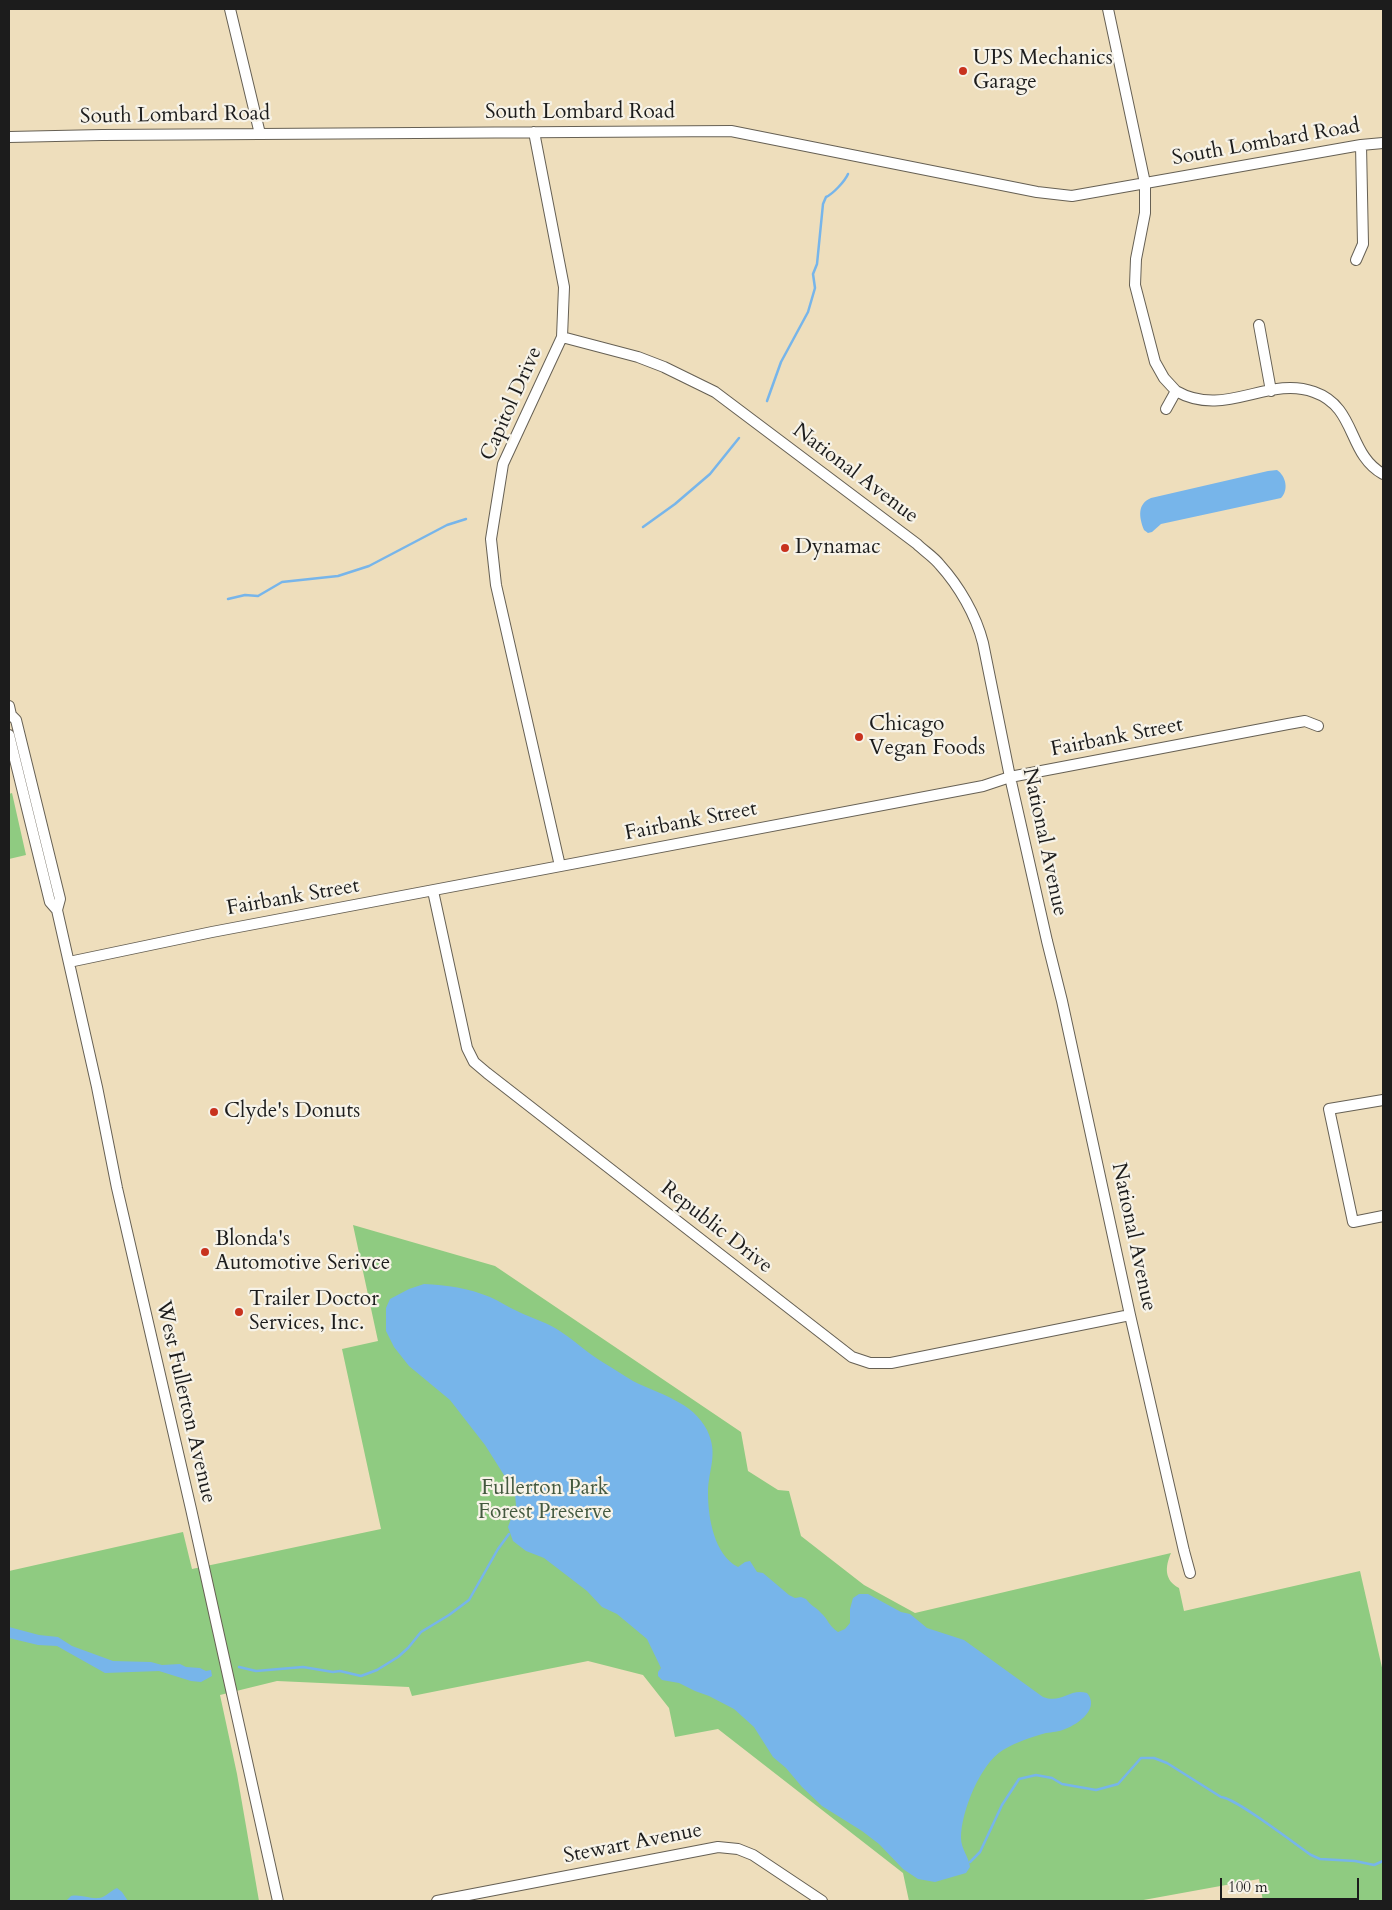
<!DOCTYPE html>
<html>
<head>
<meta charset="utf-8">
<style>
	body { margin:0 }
	#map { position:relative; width:1392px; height:1910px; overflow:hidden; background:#eedebc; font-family:Cardo,serif }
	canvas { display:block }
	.frame { position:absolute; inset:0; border:10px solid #1c1c1c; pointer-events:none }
	.scale { position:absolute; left:1220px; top:1878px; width:139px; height:22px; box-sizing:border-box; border:2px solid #1c1c1c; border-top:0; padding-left:6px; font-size:15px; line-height:18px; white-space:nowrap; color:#1c1c1c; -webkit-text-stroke:4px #f7f3e8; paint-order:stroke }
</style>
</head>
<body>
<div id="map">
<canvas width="1392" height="1910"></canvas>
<div class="frame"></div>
<div class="scale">100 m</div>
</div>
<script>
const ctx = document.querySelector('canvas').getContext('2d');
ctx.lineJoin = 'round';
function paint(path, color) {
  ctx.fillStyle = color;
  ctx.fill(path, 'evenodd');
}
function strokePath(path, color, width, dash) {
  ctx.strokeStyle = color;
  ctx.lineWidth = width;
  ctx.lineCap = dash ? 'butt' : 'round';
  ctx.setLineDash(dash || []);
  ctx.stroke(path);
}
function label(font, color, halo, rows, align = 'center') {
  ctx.font = font + ' Cardo,serif';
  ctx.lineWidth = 4.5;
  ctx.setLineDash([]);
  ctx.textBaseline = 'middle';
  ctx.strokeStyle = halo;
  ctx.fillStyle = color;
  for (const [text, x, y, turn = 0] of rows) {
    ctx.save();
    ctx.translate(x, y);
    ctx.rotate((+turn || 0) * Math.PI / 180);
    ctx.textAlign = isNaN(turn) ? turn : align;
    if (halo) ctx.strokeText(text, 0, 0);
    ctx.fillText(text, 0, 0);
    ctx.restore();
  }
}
const green = new Path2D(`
	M 12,793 L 26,855 L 9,859 L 9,794 Z
	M 353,1225 L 495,1266 L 741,1432 L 748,1471 L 778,1490 L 789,1491 L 801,1536 L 864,1585 L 915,1613 L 1171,1553 C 1165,1567 1164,1580 1179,1588 L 1184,1611 L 1360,1571 L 1383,1672 L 1383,1901 L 1263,1901 L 1259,1879 L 1138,1901 L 909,1901 L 903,1873 L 718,1729 L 675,1737 L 669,1708 L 643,1675 L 588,1661 L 412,1696 L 409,1687 L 277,1681 L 220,1695 L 237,1774 L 259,1901 L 9,1901 L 9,1571 L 183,1532 L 192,1569 L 381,1529 L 342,1349 L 378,1341 Z`);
const water = new Path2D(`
	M 1277,470 C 1286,476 1289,490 1281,498 L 1161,524 L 1152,532 L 1148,533 L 1144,530 C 1139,517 1137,504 1151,498 L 1268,471 Z
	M 424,1284 C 447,1285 468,1288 490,1297 C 499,1301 508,1307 517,1311 C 529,1317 543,1321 555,1328 C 572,1338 587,1353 604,1363 C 614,1369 623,1375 633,1381 C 659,1394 693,1402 707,1430 C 719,1455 708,1469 708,1493 C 708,1517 714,1555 738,1567 L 745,1562 L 750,1561 L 757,1572 L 763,1573 L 789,1595 L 795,1598 L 801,1597 L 806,1599 C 811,1606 816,1607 821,1613 C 828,1619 828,1625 838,1632 L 845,1629 L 850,1623 L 850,1609 L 853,1598 L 859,1594 L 868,1594 L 901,1612 L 910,1614 L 927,1628 L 964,1640 L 1043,1697 C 1062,1704 1069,1688 1087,1693 C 1100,1708 1079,1724 1065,1729 C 1059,1732 1052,1732 1046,1733 C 1032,1737 1016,1742 1003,1750 C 980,1764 961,1812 961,1838 C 961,1849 969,1857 970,1867 L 966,1873 L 935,1882 L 918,1879 L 903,1869 L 879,1844 L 862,1831 L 822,1806 L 802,1787 L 786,1768 L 773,1757 L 754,1727 L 734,1709 L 709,1696 L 695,1691 L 679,1683 L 662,1680 L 658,1676 L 658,1672 L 661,1668 L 647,1639 L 617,1614 L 602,1607 L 587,1591 L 544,1558 L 526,1551 L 513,1541 L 508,1527 L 516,1505 L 515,1494 L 509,1483 L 485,1445 L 450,1400 L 409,1366 L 394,1347 L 386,1331 L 386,1308 L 390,1299 L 409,1289 Z
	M 9,1627 L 39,1635 L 58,1637 L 72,1646 L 113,1661 L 151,1662 L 162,1665 L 180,1664 L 186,1667 L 200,1668 L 206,1671 L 211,1670 L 212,1676 L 201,1682 L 191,1681 L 159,1671 L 105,1673 L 57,1646 L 38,1645 L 9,1638 Z
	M 117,1888 L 122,1892 L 128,1901 L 66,1901 L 71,1896 C 81,1894 89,1899 99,1898 C 106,1897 110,1891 117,1888 Z`);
const stream = new Path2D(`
	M 767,401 L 781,362 L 808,312 L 815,288 L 813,274 L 817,264 L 823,204 L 826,197 C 833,194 845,181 848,174
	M 643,527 L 675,504 L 710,474 L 739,438
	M 228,599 L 245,595 L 258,596 L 282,582 L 338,576 L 369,566 L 447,525 L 466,519
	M 239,1667 L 256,1671 L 303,1667 L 333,1672 L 340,1671 L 361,1676 L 377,1670 L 398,1657 L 408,1648 L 421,1632 L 449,1615 L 469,1600 L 498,1549 L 509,1534
	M 970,1862 L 980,1852 L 1002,1805 L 1019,1779 L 1036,1775 L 1052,1778 L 1062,1784 L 1096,1790 L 1118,1784 L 1141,1758 L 1154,1758 L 1167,1763 L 1221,1797 C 1236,1798 1295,1844 1311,1855 L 1320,1859 L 1355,1861 L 1374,1865 L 1383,1861`);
const minor = new Path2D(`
	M 230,9 L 260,134
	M 1108,9 L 1145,183 L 1145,213 L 1136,259 L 1135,285 L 1155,362 L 1164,378 L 1176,391
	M 534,132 L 564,287 L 562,337 L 503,464 L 491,539 L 496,585 L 560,866
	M 9,137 L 102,135 L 731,131 L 1037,192 L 1072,196 L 1361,145 L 1383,143
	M 1356,260 L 1363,244 L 1361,145
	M 1259,325 L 1271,391
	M 562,337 L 638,357 L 664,367 L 715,392 L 917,544 C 924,551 934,557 940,565 C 959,586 976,615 983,643 L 1010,777 L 1047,941 L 1062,1001 L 1130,1315 L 1184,1551 L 1190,1573
	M 1166,409 L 1176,391 C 1225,419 1268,375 1314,392 C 1357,407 1347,454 1383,474
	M 9,706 L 11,715 L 16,720 L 60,899 L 57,910 L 97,1087 L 117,1188 L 191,1509 L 278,1901
	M 9,735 L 50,902 L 57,910
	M 433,891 L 467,1048 L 474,1062 L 487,1073 L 852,1357 L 870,1363 L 891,1363 L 1130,1315
	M 69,962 L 212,932 L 983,786 L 1010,777 L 1288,724 L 1305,721 L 1318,726
	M 1383,1100 L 1329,1109 L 1353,1222 L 1383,1216
	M 437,1901 L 718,1847 L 738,1849 L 753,1855 L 822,1901`);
const markers = [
	[963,71,5,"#c8321e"],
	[785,548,5,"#c8321e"],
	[859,737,5,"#c8321e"],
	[214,1112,5,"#c8321e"],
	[205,1252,5,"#c8321e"],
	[239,1312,5,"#c8321e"]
];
const poiNames = [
	["UPS Mechanics",973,59],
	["Garage",973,83],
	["Dynamac",795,548],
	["Chicago",869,725],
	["Vegan Foods",869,749],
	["Clyde's Donuts",224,1112],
	["Blonda's",215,1240],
	["Automotive Serivce",215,1264],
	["Trailer Doctor",249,1300],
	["Services, Inc.",249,1324]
];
const streetNames = [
	["South Lombard Road",580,113],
	["South Lombard Road",175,116,-1],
	["South Lombard Road",1266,143,-10],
	["Capitol Drive",512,404,-66],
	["National Avenue",855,474,37],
	["Fairbank Street",1117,738,-11],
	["Fairbank Street",691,822,-11],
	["National Avenue",1044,842,78],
	["Fairbank Street",293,898,-10],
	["Republic Drive",716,1228,38],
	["National Avenue",1133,1237,78],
	["West Fullerton Avenue",185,1402,77],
	["Stewart Avenue",633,1844,-11]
];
const parkNames = [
	["Fullerton Park",545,1489],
	["Forest Preserve",545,1513]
];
paint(green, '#8fcb81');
paint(water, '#77b5ea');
strokePath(stream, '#77b5ea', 2.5);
strokePath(minor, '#666054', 12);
strokePath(minor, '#fff', 10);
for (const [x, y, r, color] of markers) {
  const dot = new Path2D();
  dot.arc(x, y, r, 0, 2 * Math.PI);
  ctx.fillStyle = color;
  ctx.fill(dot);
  strokePath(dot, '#f7f3e8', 2);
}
label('21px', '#1c1c1c', '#f7f3e8', poiNames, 'left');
label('21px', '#1c1c1c', '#f7f3e8', streetNames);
label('21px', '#44593f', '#f7f3e8', parkNames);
</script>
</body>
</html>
